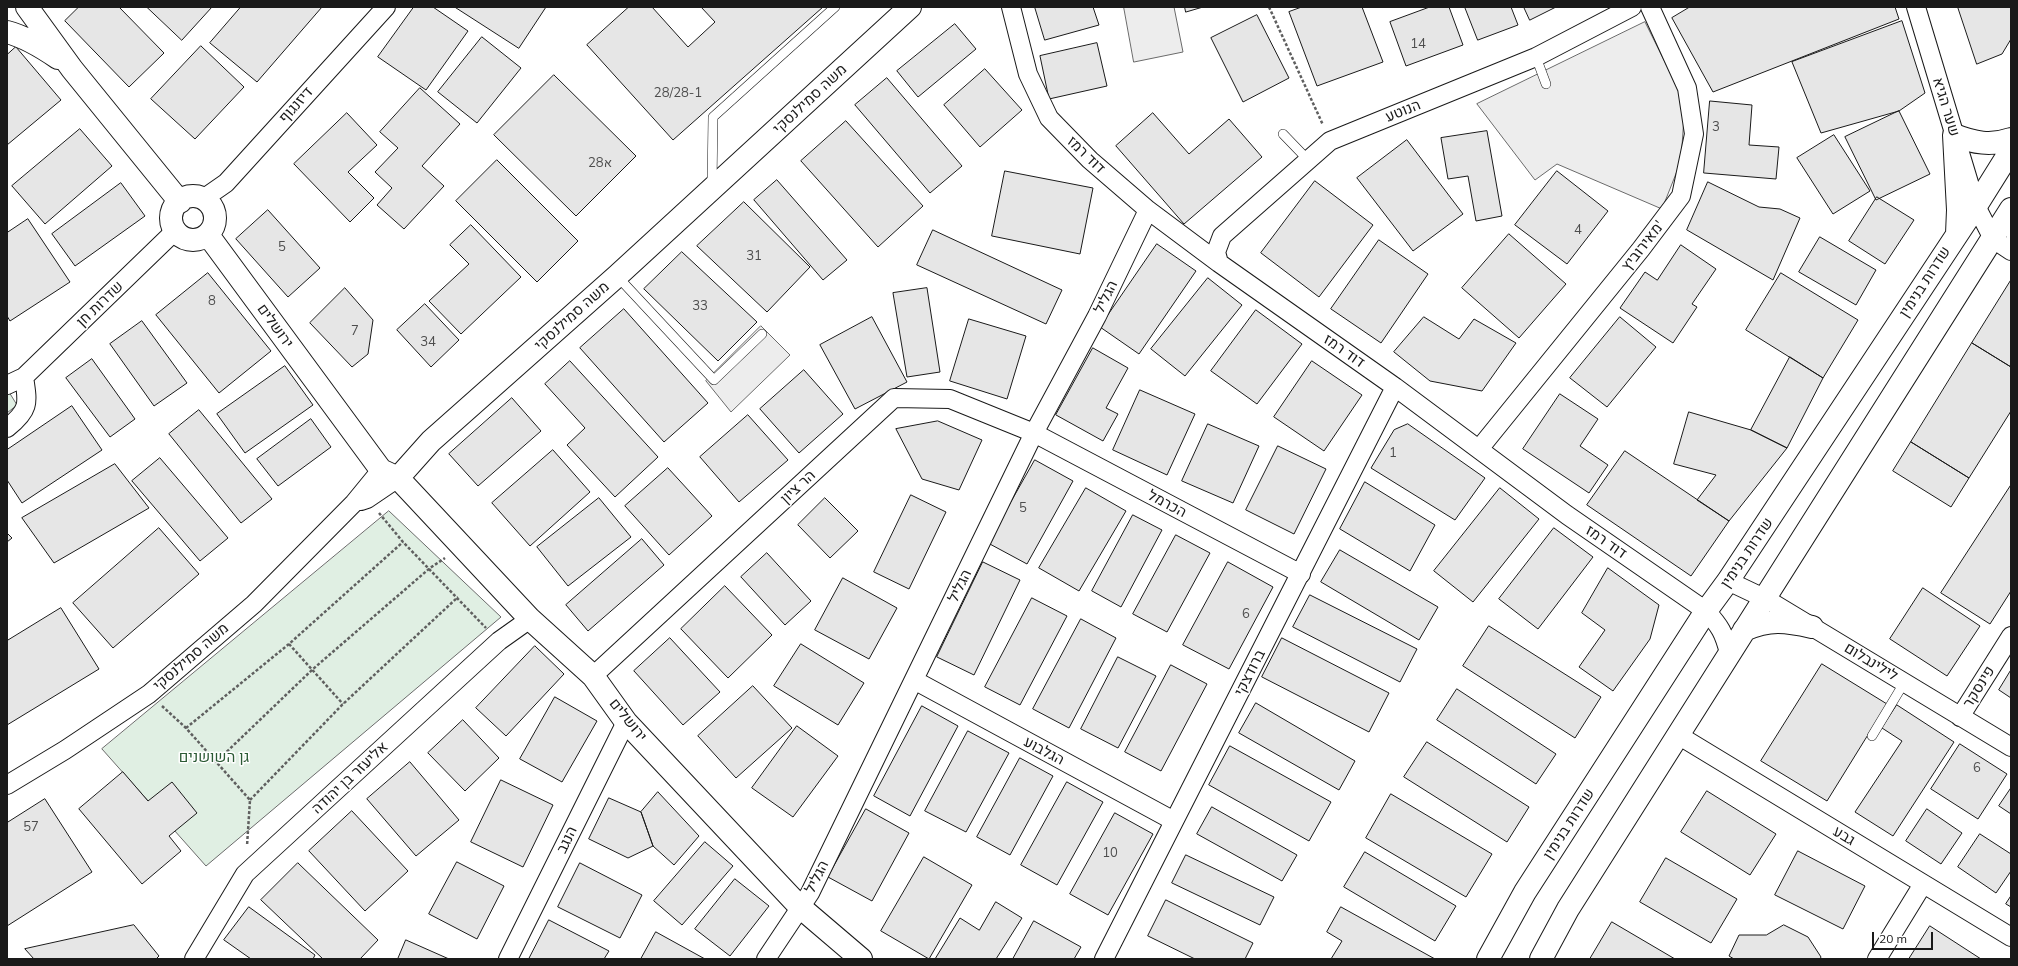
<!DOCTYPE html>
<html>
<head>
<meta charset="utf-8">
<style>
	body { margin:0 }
	#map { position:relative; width:2018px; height:966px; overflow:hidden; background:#fff; font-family:Mulish,sans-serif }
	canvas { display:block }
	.frame { position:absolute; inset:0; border:8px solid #1a1a1a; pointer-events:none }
	.scale { position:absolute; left:1872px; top:932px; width:61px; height:18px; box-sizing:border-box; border:2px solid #1a1a1a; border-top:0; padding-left:5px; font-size:12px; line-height:14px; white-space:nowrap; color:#1a1a1a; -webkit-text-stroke:3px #fff; paint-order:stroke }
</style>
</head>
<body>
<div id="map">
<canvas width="2018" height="966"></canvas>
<div class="frame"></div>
<div class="scale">20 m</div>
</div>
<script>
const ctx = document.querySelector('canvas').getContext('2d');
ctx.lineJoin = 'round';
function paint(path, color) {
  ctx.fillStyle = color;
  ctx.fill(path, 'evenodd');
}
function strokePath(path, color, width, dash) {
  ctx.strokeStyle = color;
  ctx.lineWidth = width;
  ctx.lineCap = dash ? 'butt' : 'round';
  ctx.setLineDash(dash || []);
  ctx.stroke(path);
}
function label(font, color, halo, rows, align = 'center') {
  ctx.font = font + ' Mulish,Heebo,sans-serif';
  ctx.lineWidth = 3;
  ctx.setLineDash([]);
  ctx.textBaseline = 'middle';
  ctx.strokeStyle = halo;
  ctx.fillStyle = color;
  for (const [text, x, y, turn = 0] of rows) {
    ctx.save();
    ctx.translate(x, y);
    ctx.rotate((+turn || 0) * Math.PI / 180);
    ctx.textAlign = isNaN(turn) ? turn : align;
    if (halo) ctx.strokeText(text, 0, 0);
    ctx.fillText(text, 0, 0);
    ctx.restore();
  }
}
const green = new Path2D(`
	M 9,392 L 17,405 L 7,413 L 7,393 Z
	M 389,511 L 501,617 L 206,866 L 102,749 Z`);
const parking = new Path2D(`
	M 1124,7 L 1174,7 L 1183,52 L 1134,62 Z
	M 1645,22 L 1685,102 L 1681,161 L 1662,209 L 1557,164 L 1535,180 L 1477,104 Z
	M 761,326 L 790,355 L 731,412 L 706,381 Z`);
const building = new Path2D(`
	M 79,7 L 119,7 L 164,53 L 129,87 L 65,21 Z
	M 147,7 L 212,7 L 182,40 Z
	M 241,7 L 322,7 L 257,82 L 210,43 Z
	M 414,7 L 433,7 L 468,31 L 426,90 L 378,57 Z
	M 455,7 L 546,7 L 519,48 Z
	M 629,7 L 652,7 L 688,47 L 715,22 L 701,7 L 823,7 L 673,140 L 587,45 Z
	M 1035,7 L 1093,7 L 1099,25 L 1045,40 Z
	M 1185,7 L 1203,7 L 1186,12 Z
	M 1302,7 L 1362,7 L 1383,62 L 1317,86 L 1289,12 Z
	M 1430,7 L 1449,7 L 1463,45 L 1406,66 L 1390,22 Z
	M 1465,7 L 1511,7 L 1518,25 L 1478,40 Z
	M 1524,7 L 1556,7 L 1530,20 Z
	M 1690,7 L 1895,7 L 1899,19 L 1713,92 L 1672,18 Z
	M 1958,7 L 2011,7 L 2011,39 L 2002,54 L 1977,64 Z
	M 1257,15 L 1289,78 L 1243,102 L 1211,38 Z
	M 1902,21 L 1925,93 L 1899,111 L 1821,133 L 1792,62 Z
	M 955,24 L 976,49 L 918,97 L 897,71 Z
	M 482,37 L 521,68 L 477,123 L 438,92 Z
	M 1097,43 L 1107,86 L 1049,99 L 1040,56 Z
	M 201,46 L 244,87 L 195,139 L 151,99 Z
	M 16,47 L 61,100 L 7,145 L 7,55 Z
	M 985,69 L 1022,110 L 980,147 L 944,105 Z
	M 554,75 L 636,156 L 576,216 L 494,135 Z
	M 887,78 L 962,166 L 930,193 L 855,105 Z
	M 420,88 L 460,124 L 422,166 L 444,186 L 404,229 L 377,205 L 392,188 L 375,172 L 398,148 L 380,132 Z
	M 1710,101 L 1752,105 L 1749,145 L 1779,147 L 1776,179 L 1704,173 Z
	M 1899,111 L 1930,174 L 1876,200 L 1845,137 Z
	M 347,113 L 377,145 L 348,172 L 374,198 L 350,222 L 294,164 Z
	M 1153,113 L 1189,154 L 1229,119 L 1262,157 L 1184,224 L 1116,146 Z
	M 846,121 L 923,206 L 878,247 L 801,161 Z
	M 80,129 L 112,166 L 45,224 L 12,186 Z
	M 1487,131 L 1502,216 L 1476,221 L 1468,176 L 1448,179 L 1441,138 Z
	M 1834,135 L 1870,191 L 1833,214 L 1797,158 Z
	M 1407,140 L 1463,214 L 1413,251 L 1357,178 Z
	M 497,160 L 578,241 L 537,282 L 456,201 Z
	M 1005,171 L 1093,188 L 1080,254 L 992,236 Z
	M 1557,171 L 1608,211 L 1567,264 L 1515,225 Z
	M 777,180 L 847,260 L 823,280 L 754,200 Z
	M 1315,181 L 1373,225 L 1319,297 L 1261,253 Z
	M 1708,182 L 1759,207 L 1780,209 L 1800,218 L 1773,280 L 1687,230 Z
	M 121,183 L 145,216 L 75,266 L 52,234 Z
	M 1877,197 L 1914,220 L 1885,264 L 1849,241 Z
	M 744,202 L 810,267 L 767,312 L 697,246 Z
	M 268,210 L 320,268 L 288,297 L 236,239 Z
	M 28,219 L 70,282 L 10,321 L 7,316 L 7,233 Z
	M 471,225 L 521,277 L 461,334 L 429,301 L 469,264 L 450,245 Z
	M 933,230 L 1062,290 L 1046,324 L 917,265 Z
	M 1509,234 L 1566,284 L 1519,338 L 1462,288 Z
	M 1820,237 L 1876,270 L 1856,305 L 1799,272 Z
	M 1379,240 L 1428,274 L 1381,343 L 1331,309 Z
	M 1157,244 L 1196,271 L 1139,354 L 1100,327 Z
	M 1681,245 L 1716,269 L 1692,304 L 1697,307 L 1673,343 L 1620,308 L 1645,272 L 1657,280 Z
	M 682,252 L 757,322 L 718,361 L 644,289 Z
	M 208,273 L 271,351 L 219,393 L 156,315 Z
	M 1781,273 L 1858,320 L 1823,378 L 1746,330 Z
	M 1208,278 L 1242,305 L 1185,376 L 1151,349 Z
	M 2011,280 L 2011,367 L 1972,343 Z
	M 345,288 L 373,320 L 368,354 L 352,367 L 310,323 Z
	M 927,288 L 940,372 L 907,377 L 893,293 Z
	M 425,304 L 459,340 L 431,367 L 397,330 Z
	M 624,309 L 708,403 L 664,442 L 580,348 Z
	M 1256,310 L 1302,344 L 1257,404 L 1211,371 Z
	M 872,317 L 907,382 L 855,409 L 820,345 Z
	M 1424,317 L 1459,339 L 1474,319 L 1516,343 L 1482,391 L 1430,381 L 1394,352 Z
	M 1620,317 L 1656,347 L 1607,407 L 1570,378 Z
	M 969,319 L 1026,336 L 1007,399 L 950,381 Z
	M 142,321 L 187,383 L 154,406 L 110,344 Z
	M 1972,343 L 2011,367 L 2011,411 L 1969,478 L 1911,442 Z
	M 1093,348 L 1128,368 L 1106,408 L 1118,414 L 1103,441 L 1056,415 Z
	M 1790,357 L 1823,378 L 1787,448 L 1751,430 Z
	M 92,359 L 135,419 L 110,437 L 66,378 Z
	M 570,361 L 658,457 L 615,497 L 567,445 L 585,428 L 545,384 Z
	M 1312,361 L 1362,395 L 1324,451 L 1274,417 Z
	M 285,366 L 313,405 L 245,453 L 217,414 Z
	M 804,370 L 843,414 L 799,453 L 760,409 Z
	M 1140,390 L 1195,414 L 1167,475 L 1113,450 Z
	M 1560,394 L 1598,419 L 1580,446 L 1608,465 L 1589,493 L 1523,449 Z
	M 512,398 L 541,431 L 478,486 L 449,454 Z
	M 72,406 L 102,450 L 22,503 L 7,480 L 7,450 Z
	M 199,410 L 272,499 L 241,523 L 169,434 Z
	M 1689,412 L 1751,430 L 1787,448 L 1729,521 L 1697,500 L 1716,475 L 1674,464 Z
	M 748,415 L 788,460 L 739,502 L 700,457 Z
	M 311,419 L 331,447 L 278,486 L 257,459 Z
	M 938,421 L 982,440 L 959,490 L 922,479 L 896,429 Z
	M 1208,424 L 1259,446 L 1233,503 L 1182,481 Z
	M 1408,424 L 1485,478 L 1455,520 L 1371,468 L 1394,430 Z
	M 1911,442 L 1969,478 L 1951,507 L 1893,471 Z
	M 1278,446 L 1326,469 L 1294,534 L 1246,510 Z
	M 553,450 L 590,492 L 530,546 L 492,503 Z
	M 1625,451 L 1729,521 L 1691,576 L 1587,505 Z
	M 160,458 L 228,538 L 200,561 L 132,481 Z
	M 1035,460 L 1073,481 L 1027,564 L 988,543 Z
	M 115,464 L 149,508 L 54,563 L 22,518 Z
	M 668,468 L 712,516 L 669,555 L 625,506 Z
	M 1365,482 L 1435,525 L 1410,571 L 1340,529 Z
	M 2011,485 L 2011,591 L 1990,624 L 1941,593 Z
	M 1086,488 L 1126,511 L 1079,591 L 1039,568 Z
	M 1500,488 L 1539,519 L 1473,602 L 1434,571 Z
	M 911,495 L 946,512 L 909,589 L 874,572 Z
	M 599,498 L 631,537 L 568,586 L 537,547 Z
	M 825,498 L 858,531 L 830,558 L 798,525 Z
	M 1133,515 L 1162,530 L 1121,607 L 1092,591 Z
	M 159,528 L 199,574 L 113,648 L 73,603 Z
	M 1554,528 L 1593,557 L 1538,629 L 1499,599 Z
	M 7,533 L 12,538 L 7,542 Z
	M 1176,535 L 1210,553 L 1167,632 L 1133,614 Z
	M 642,539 L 664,565 L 588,631 L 566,605 Z
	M 1340,550 L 1438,607 L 1419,640 L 1321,582 Z
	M 767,553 L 811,601 L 785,625 L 741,577 Z
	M 983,562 L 1020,580 L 974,675 L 937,657 Z
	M 1228,562 L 1273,587 L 1229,669 L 1183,645 Z
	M 1608,568 L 1659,605 L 1650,639 L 1613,691 L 1579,667 L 1605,630 L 1582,613 Z
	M 843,578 L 897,608 L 869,659 L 815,630 Z
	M 725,586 L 772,635 L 728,678 L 681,629 Z
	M 1923,588 L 1980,626 L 1947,676 L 1890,639 Z
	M 1310,595 L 1417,649 L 1400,682 L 1293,627 Z
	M 1032,598 L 1067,616 L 1020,705 L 985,687 Z
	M 61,608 L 99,669 L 7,725 L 7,641 Z
	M 1081,619 L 1116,638 L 1069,728 L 1033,709 Z
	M 1489,626 L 1601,697 L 1575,738 L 1463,666 Z
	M 670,638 L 720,692 L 683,725 L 634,671 Z
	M 1282,638 L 1389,693 L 1369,732 L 1262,677 Z
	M 801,644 L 864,683 L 838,725 L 774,686 Z
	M 535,646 L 564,674 L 506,736 L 476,708 Z
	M 1118,657 L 1156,676 L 1118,748 L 1081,729 Z
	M 1822,664 L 1887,704 L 1827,801 L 1761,761 Z
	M 1171,665 L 1207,684 L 1161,771 L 1125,752 Z
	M 2011,670 L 2011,698 L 1999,690 Z
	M 753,686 L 792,728 L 736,778 L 698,736 Z
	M 1457,689 L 1556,754 L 1536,784 L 1437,720 Z
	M 555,697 L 597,721 L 562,782 L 520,759 Z
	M 1256,703 L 1355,761 L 1339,790 L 1239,733 Z
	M 1897,705 L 1954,742 L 1893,836 L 1855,812 L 1902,741 L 1882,728 Z
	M 922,706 L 958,726 L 910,816 L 874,796 Z
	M 463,720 L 499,758 L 465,791 L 428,753 Z
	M 797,726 L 838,756 L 793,817 L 752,788 Z
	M 968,731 L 1009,753 L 966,832 L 925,811 Z
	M 1427,742 L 1529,807 L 1507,842 L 1404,777 Z
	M 1960,744 L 2007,774 L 1978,819 L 1931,789 Z
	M 1230,746 L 1331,802 L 1309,841 L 1209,785 Z
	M 1020,758 L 1053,776 L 1010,855 L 977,837 Z
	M 410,762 L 459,820 L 416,856 L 367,799 Z
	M 123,772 L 148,801 L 172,782 L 197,813 L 169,836 L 181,851 L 142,884 L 79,809 Z
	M 501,780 L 553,805 L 523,867 L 471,842 Z
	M 1067,782 L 1103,802 L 1057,885 L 1021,865 Z
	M 2011,788 L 2011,814 L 1999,806 Z
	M 1707,791 L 1776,834 L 1750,875 L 1681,832 Z
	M 658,792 L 699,836 L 674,865 L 653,846 L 641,812 Z
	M 1391,794 L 1492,854 L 1466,897 L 1366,838 Z
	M 609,798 L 641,812 L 653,846 L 628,858 L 589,839 Z
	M 45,799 L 92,872 L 7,926 L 7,823 Z
	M 1212,807 L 1297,855 L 1282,881 L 1197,834 Z
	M 866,809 L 909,833 L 872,901 L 828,877 Z
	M 1927,809 L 1962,833 L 1941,864 L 1906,841 Z
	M 352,811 L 408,871 L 365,911 L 309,851 Z
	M 1115,813 L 1153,834 L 1108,915 L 1070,894 Z
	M 1980,834 L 2011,854 L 2011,871 L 1996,893 L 1958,867 Z
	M 705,842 L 733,866 L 682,925 L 654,901 Z
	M 1798,851 L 1865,886 L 1843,929 L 1775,895 Z
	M 1365,852 L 1456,906 L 1435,941 L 1344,887 Z
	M 1186,855 L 1274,897 L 1260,925 L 1172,883 Z
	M 924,857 L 972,885 L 929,959 L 881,931 Z
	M 1666,858 L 1737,899 L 1711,943 L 1640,902 Z
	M 457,862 L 504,886 L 477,939 L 429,914 Z
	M 298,863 L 378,940 L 360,959 L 323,959 L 261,900 Z
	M 580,863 L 642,895 L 620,938 L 558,907 Z
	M 735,879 L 769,906 L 730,956 L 695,929 Z
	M 2011,896 L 2011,907 L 2006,904 Z
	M 1166,900 L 1253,943 L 1245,959 L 1195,959 L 1148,936 Z
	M 996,902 L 1022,918 L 996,959 L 935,959 L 960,918 L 979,930 Z
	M 249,907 L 315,955 L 313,959 L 251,959 L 224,940 Z
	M 1341,907 L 1435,959 L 1331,959 L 1342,941 L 1327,932 Z
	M 549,920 L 609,951 L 604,959 L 529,959 Z
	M 1034,921 L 1081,947 L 1074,959 L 1013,959 Z
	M 1612,922 L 1675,959 L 1590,959 Z
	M 134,925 L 159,956 L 156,959 L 34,959 L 25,949 Z
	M 1784,925 L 1808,937 L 1821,957 L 1820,959 L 1734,959 L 1729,956 L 1739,935 L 1766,935 Z
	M 1930,926 L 1981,959 L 1909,959 Z
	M 656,932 L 705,959 L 641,959 Z
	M 406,940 L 449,959 L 398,959 Z`);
const path = new Path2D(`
	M 1269,7 L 1323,125
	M 379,513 L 403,542 L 486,628
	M 289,644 L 343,704
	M 162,706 L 186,728 L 250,800 L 247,846
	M 186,728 L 289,644 L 403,542
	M 216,762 L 313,669 L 430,568 L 445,558
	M 250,800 L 343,704 L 458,597`);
const service = new Path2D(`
	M 1536,57 L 1546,84
	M 1283,134 L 1309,161
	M 712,185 L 713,117 L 835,7
	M 2011,228 L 2011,236
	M 617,276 L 714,380 L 762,334
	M 1872,736 L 1904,683`);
const minor = new Path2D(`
	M 1011,7 L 1028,74 L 1049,118 L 1090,160 L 1148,210 L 1219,263 L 1395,387 L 1567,515 L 1706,611 C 1720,626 1724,633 1729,653
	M 1916,7 L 1976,206 L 1993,239 L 2011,251
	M 203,199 L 226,183 L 386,7
	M 1219,263 L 1216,252 L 1222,236 L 1330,141 L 1536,57 L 1632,7
	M 7,385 L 24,377 L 175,231
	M 7,428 C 30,410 28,403 24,377
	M 1479,449 L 1641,249 L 1681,196 L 1694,134 L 1687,88 L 1650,7
	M 361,501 L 367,499 L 398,478
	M 1728,581 L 1766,599 L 2011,747
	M 593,676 L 894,398 L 950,399 L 1034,433 L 1301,574
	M 914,680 L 1174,821
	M 1960,717 L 2011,636
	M 1678,735 L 2011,937
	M 7,785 L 65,750 L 149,694 L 254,604 L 354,503 L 381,470
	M 194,959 L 245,874 L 499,641 L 530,619
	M 508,959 L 626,722
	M 766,959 L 810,893 L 1034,433 L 1097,316 L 1148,210
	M 1104,959 L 1395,387
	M 1877,959 L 1923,884`);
const tertiary = new Path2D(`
	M 27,7 L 72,69 L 180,202
	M 7,32 C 26,37 42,47 58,58
	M171 218a22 22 0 1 1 44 0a22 22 0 1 1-44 0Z
	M 208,235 L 381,470 L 398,478 L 530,619 L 593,676 L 626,722 L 800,907 L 861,959
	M 398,478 L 431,441 L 617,276 L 910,7`);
const secondary = new Path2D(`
	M 1957,234 L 1958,210 L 1954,135 C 1974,143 1991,146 2011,139
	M 1744,630 C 1770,619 1785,621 1812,627
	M 1488,959 L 1525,892 L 1706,611 L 1728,581 L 1976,206 L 2011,150
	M 1541,959 L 1568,909 L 2011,209`);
const numberNames = [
	["14",1418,44],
	["28/28-1",678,93],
	["3",1716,127],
	["28א",600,163],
	["4",1578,230],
	["5",282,247],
	["31",754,256],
	["8",212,301],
	["33",700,306],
	["7",355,331],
	["34",428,342],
	["1",1393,453],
	["5",1023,508],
	["6",1246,614],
	["6",1977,768],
	["57",31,827],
	["10",1110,853]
];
const streetNames = [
	["משה סמילנסקי",810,99,-43],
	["דיזנגוף",296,105,-48],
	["שער הגיא",1946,107,73],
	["הנוטע",1403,111,-22],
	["דוד רמז",1086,155,44],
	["מאירוביץ'",1643,246,-52],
	["שדרות בנימין",1925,282,-57],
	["הגליל",1106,297,-64],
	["שדרות חן",100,304,-44],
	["משה סמילנסקי",572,316,-42],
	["ירושלים",275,326,54],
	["דוד רמז",1344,351,35],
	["הר ציון",798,487,-43],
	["הכרמל",1167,504,28],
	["דוד רמז",1606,542,35],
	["שדרות בנימין",1747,553,-56],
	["הגליל",960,586,-64],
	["משה סמילנסקי",191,657,-41],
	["לילינבלום",1871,662,31],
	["ברודצקי",1250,673,-63],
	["פינסקר",1979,687,-58],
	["ירושלים",628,720,51],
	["הגלבוע",1044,751,28],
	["אליעזר בן יהודה",350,778,-43],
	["שדרות בנימין",1569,824,-57],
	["גבע",1844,836,31],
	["הנגב",567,840,-64],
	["הגליל",817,877,-63]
];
const parkNames = [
	["גן השושנים",214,757]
];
paint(green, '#e0efe3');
strokePath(green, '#6a6a6a', 1);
paint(parking, '#ededed');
strokePath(parking, '#6a6a6a', 1);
paint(building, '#e6e6e6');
strokePath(building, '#1a1a1a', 1);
strokePath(service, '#1a1a1a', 10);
strokePath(minor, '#1a1a1a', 20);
strokePath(tertiary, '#1a1a1a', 24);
strokePath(secondary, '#1a1a1a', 24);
strokePath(path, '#5f5f5f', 2.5, [3, 2]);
strokePath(service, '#fff', 9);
strokePath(minor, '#fff', 18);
strokePath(tertiary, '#fff', 22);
strokePath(secondary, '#fff', 22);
label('13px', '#4d4d4d', null, numberNames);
label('15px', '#1a1a1a', '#fff', streetNames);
label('15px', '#2b5a34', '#fff', parkNames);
</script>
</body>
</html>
